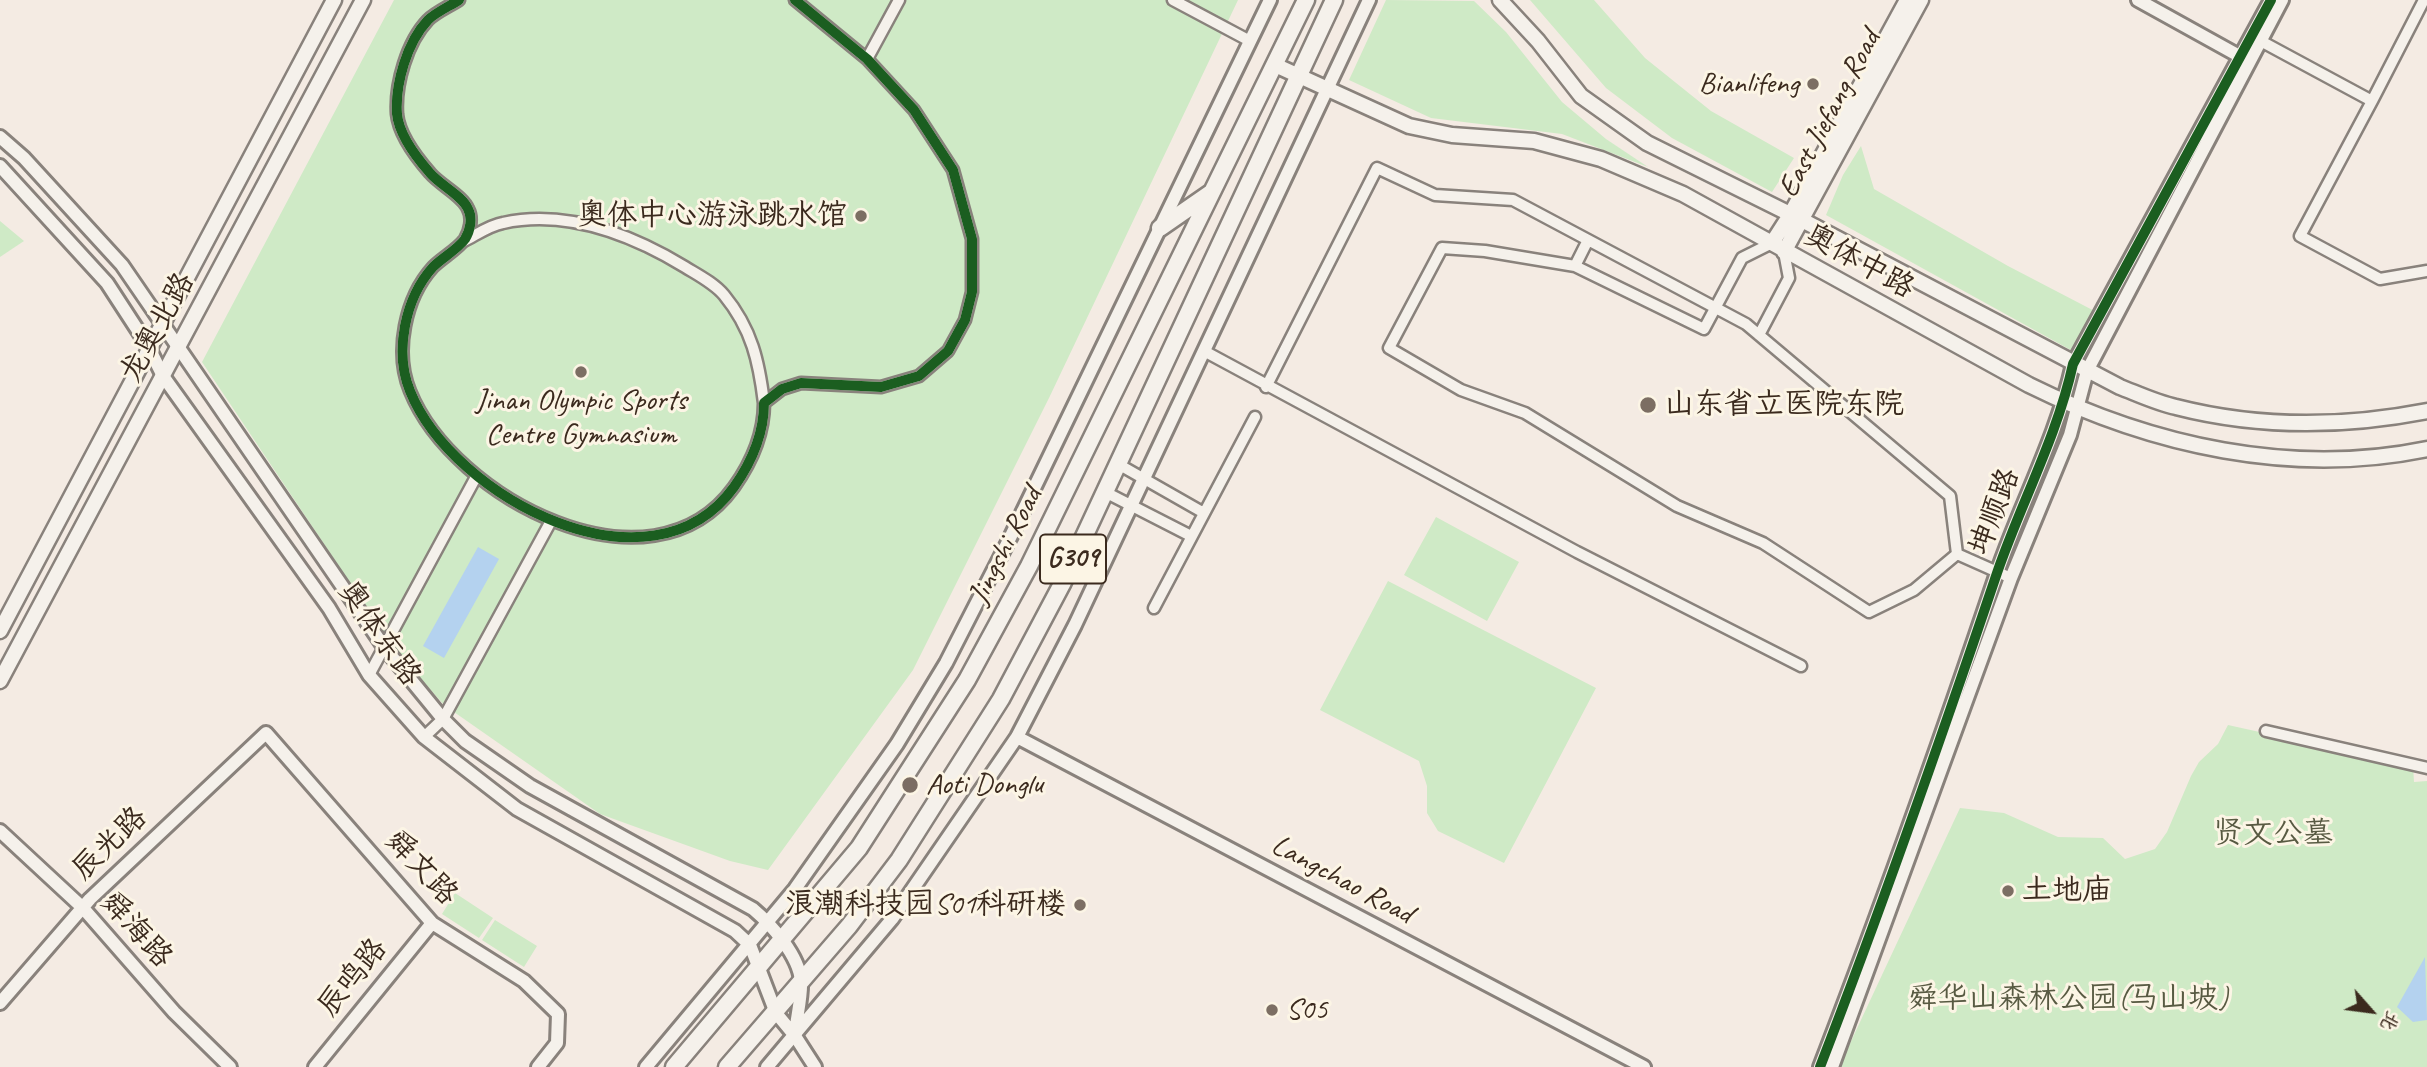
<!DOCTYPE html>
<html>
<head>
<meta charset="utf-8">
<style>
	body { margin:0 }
	#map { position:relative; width:2427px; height:1067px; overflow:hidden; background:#f4ebe3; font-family:Caveat,"LXGW WenKai TC",sans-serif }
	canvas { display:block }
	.north { position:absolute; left:2336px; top:976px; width:70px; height:70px; -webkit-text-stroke:5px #fcf5e5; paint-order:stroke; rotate:118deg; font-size:19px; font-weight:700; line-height:28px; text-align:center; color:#3b2a1e }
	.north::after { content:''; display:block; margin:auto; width:24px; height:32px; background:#3b2a1e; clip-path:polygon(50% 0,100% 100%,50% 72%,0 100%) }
</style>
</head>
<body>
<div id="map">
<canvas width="2427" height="1067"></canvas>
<div class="north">北</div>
</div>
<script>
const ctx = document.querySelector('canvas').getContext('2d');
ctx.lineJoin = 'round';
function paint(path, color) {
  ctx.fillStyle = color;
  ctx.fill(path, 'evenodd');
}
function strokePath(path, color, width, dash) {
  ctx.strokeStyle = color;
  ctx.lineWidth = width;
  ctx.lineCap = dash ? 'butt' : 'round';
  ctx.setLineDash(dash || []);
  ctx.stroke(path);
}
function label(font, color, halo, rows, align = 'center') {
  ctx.font = font + ' Caveat,"LXGW WenKai TC",sans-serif';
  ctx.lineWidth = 6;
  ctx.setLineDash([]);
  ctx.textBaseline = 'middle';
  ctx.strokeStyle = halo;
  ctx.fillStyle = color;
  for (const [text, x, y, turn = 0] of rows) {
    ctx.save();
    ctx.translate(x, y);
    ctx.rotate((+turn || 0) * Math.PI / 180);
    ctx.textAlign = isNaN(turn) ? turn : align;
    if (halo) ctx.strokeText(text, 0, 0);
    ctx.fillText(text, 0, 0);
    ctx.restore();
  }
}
const green = new Path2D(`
	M 394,0 L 1238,0 L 1049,398 L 913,670 L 768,870 L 730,861 L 600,814 L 444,705 L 395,650 L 202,362 Z
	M 1386,0 L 1474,1 L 1506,32 L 1562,102 L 1606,139 L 1648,167 L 1562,134 L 1431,118 L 1349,80 Z
	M 1530,0 L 1594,0 L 1645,58 L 1711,111 L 1794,158 L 1772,192 L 1672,138 L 1606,88 Z
	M 1861,146 L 1874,189 L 2008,266 L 2106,317 L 2087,359 L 1826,215 L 1843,175 Z
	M 0,221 L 24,241 L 0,257 Z
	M 1436,517 L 1519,562 L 1487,621 L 1404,575 Z
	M 1388,581 L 1596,688 L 1504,863 L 1438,831 L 1427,813 L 1427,786 L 1419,761 L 1320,710 Z
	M 2228,725 L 2413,766 L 2414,782 L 2427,781 L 2427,1067 L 1839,1067 L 1960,808 L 2004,813 L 2058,837 L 2103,838 L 2125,859 L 2155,849 L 2167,832 L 2191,776 L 2199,762 L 2218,744 Z
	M 455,893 L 493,918 L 479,938 L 442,914 Z
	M 495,920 L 537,946 L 524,967 L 482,940 Z`);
const water = new Path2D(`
	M 478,547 L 499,559 L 444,658 L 423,646 Z
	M 2425,957 L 2427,1020 L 2413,1022 L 2397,1007 Z`);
const minor = new Path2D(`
	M 459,0 C 450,6 436,12 428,20 C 407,42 395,84 397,114 C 399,135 416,157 430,173 C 440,185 463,196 468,209 C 473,218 470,231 465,239 C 458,249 442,258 433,267 C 405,298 394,352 410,391 C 453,498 651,602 734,487 C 751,463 764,433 764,403 L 782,389 L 801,383 L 881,387 L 919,376 L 948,351 L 965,320 L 972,292 L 972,239 L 953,170 L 914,110 L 867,59 L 795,0
	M 1173,0 L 1250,41
	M 2257,39 L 2372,101 L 2424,0
	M 867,59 L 899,0
	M 2372,101 L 2300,236 L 2380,279 L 2427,271
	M 464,241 C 476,235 490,225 503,223 C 567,209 632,235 685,267 C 698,275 714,283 724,295 C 752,329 759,362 764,403
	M 1772,243 L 1742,258 L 1704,329 L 1575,266 L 1485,251 L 1442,248 L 1389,348 L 1461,390 L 1525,413 L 1677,506 L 1763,543 L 1869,612 L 1914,590 L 1957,554
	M 1575,266 L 1588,240
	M 1759,335 L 1789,278 L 1784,252
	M 1204,351 L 1577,552 L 1801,666
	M 1266,387 L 1377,168 L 1435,195 L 1513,200 L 1746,324 L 1950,496 L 1957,554 L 2011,578
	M 1118,464 L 1204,513
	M 1105,492 L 1191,536
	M 1154,608 L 1255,417
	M 369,675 L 476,477
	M 2266,731 L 2427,768
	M 424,737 L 443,719 L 551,521`);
const tertiary = new Path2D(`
	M 2138,0 L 2241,57
	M 0,831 L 83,908 L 174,1012 L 230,1067
	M 0,1003 L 90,899 L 266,733 L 432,923 L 524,981 L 558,1014 L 557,1043 L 538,1067
	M 795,1036 L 815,1067
	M 315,1067 L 432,923
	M 1820,1067 C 1883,904 1941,739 1997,573 C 2021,503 2057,437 2073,364 L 2271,0
	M 1832,1067 L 2011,578 L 2070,435 L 2087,371 L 2282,0`);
const secondary = new Path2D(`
	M 0,137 L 24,158 L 122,265 L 384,647 L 443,719 L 465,741 L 530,786 L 753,909 C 772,925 799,956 801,981 C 802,998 796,1018 795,1036
	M 0,166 L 107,283 L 148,346 L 163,376 L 329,608 L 369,675 L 424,737 L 517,809 L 735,931 L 750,945 L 776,1013 L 795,1036
	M 1017,737 L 1644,1067
	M 646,1067 L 795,889 L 897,744 L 946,663 L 1010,538 L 1270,0
	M 767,1067 L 892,919 L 1017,737 L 1075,625 L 1369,0`);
const primary = new Path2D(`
	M 1500,0 L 1538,41 L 1581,96 L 1647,143 L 1802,220 L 2120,387 C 2138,394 2157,403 2176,407 C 2258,428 2345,427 2427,411
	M 1275,65 L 1409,126 L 1452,135 L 1534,141 L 1601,159 L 1683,194 L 2029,385 C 2152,446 2292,477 2427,449
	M 1772,243 L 1790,215 L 1907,0
	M 1784,252 L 1921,0
	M 0,631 L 334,0
	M 0,681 L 363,0`);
const trunk = new Path2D(`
	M 1160,228 L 1212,192
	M 674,1067 L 859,848 L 967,680 L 1029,566 L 1306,0
	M 727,1067 L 849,926 L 899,860 L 1001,699 L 1062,584 L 1334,0`);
const cycleway = new Path2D(`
	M 459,0 C 450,6 436,12 428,20 C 407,42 395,84 397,114 C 399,135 416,157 430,173 C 440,185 463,196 468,209 C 473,218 470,231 465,239 C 458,249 442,258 433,267 C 405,298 394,352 410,391 C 453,498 651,602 734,487 C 751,463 764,433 764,403 L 782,389 L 801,383 L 881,387 L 919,376 L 948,351 L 965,320 L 972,292 L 972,239 L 953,170 L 914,110 L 867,59 L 795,0
	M 1820,1067 C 1883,904 1941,739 1997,573 C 2021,503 2057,437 2073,364 L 2271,0`);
const markers = [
	[1813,84,7,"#7c6e63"],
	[861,216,7,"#7c6e63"],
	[581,372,7,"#7c6e63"],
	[1648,405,9,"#7c6e63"],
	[910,785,9,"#7c6e63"],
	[2008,891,7,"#7c6e63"],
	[1080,905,7,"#7c6e63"],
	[1272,1010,7,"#7c6e63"]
];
const shields = [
	[1073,559,66]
];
const shieldNames = [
	["G309",1073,559]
];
const poiNames = [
	["Bianlifeng",1799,84,"right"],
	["奥体中心游泳跳水馆",847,216,"right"],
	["Jinan Olympic Sports",581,401,"center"],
	["Centre Gymnasium",581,435,"center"],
	["山东省立医院东院",1664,405],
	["Aoti Donglu",926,785],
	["土地庙",2022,891],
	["浪潮科技园S01科研楼",1066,905,"right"],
	["S05",1286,1010]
];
const streetNames = [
	["East Jiefang Road",1830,114,-62],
	["奥体中路",1859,262,29],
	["龙奥北路",158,328,-61],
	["坤顺路",1995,512,-69],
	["Jingshi Road",1006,546,-63],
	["奥体东路",379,634,55],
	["辰光路",110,844,-44],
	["舜文路",421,868,47],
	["Langchao Road",1342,880,28],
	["舜海路",136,930,48],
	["辰鸣路",353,978,-51]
];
const parkNames = [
	["贤文公墓",2273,834],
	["舜华山森林公园(马山坡)",2068,999]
];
paint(green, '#cfeac6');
paint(water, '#b4d2ef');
strokePath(minor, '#89827c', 15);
strokePath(tertiary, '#89827c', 18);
strokePath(secondary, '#89827c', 18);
strokePath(primary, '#89827c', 19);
strokePath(trunk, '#89827c', 21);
strokePath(minor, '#f5f1eb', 10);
strokePath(tertiary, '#f5f1eb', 12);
strokePath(secondary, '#f5f1eb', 12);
strokePath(primary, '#f5f1eb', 14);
strokePath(trunk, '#f5f1eb', 16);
strokePath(cycleway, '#1b5e20', 10);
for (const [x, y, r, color] of markers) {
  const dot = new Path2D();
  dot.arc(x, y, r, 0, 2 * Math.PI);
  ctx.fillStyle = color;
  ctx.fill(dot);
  strokePath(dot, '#fcf5e5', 2.5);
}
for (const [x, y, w] of shields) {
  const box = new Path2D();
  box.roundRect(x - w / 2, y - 24.5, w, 49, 5);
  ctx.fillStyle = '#fcf5e5';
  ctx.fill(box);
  strokePath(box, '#3b2a1e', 2);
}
label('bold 28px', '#3b2a1e', null, shieldNames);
label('30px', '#3b2a1e', '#fcf5e5', poiNames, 'left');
label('30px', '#3b2a1e', '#fcf5e5', streetNames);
label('30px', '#585a42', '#fcf5e5', parkNames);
</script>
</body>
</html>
